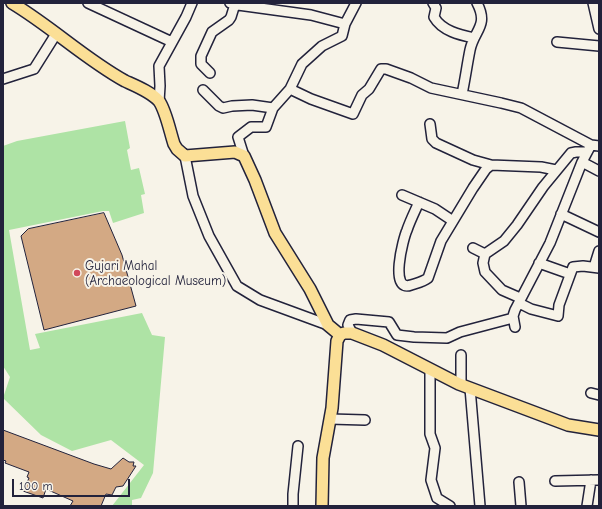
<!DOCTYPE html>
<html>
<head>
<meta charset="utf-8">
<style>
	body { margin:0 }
	#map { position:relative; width:602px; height:509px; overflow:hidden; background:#f7f3e8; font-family:"Comic Neue",sans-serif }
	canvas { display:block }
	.frame { position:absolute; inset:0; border:4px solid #22223b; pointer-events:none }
	.scale { position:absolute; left:12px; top:479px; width:118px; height:18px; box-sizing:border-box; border:2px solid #22223b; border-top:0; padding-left:5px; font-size:12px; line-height:14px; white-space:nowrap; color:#22223b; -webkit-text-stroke:3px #f7f3e8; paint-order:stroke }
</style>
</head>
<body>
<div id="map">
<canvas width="602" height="509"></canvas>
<div class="frame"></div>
<div class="scale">100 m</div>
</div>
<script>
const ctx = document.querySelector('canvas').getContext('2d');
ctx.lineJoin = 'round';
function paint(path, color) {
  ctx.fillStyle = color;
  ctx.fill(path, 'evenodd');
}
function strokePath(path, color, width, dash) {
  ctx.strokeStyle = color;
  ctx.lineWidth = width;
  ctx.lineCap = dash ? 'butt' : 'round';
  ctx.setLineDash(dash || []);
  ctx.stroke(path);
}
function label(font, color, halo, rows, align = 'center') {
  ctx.font = font + ' "Comic Neue",sans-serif';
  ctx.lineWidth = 4;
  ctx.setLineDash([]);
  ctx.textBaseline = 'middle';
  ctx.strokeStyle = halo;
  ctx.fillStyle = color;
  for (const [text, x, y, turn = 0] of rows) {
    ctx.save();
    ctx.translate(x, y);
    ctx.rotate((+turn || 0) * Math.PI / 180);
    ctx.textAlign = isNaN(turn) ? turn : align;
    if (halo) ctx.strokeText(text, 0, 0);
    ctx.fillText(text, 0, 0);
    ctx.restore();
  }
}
const green = new Path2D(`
	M 125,121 L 130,148 L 127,150 L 131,170 L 139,168 L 145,194 L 141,195 L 144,213 L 113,223 L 109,211 L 103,211 L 9,230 L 30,350 L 40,348 L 35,334 L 142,313 L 152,335 L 165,337 L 153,473 L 141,498 L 132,500 L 132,506 L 112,506 L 144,465 L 111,440 L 72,451 L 41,435 L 3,398 L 10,377 L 3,366 L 3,146 L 17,141 Z`);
const building = new Path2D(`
	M 104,213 L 122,255 L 136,306 L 44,330 L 21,236 L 28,229 Z
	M 3,430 L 94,464 L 111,469 L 123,458 L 129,462 L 134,462 L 133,466 L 136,466 L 123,486 L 116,487 L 112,495 L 106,494 L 101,506 L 70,506 L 73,501 L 46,489 L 43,498 L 23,491 L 29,478 L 27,477 L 29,472 L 5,463 L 6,461 L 3,460 Z`);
const minor = new Path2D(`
	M 88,3 L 172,42
	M 230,3 L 238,5 L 311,15 L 345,24 L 356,3
	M 433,3 L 436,8 L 434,17 C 442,31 460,35 474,38
	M 593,3 L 599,29
	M 345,24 L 342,36 L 322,46 L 302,64 L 290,89 L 311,99 L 353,114 L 362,95 L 369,89 L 381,69 L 386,69 L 411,78 L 431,88 L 501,103 L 521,108 L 591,145 L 599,146
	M 557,42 L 599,46
	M 210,73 L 201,64 L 201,56 L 212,32 L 229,20 L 231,17 L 235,4
	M 3,79 L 34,69 L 56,34
	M 203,90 L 219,106 L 223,108 L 232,106 L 252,105 L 273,108
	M 462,94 C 465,80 467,65 470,50 C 474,30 489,26 477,3
	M 159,102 L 160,86 L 159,66 L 186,17 L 192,3
	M 430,124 L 432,139 L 436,143 L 473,160 L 491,165
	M 185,156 L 193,196 L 209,236 L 237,286 L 260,300 L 328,325
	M 244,156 L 238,137 L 251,127 L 266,127 L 273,108 L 290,89
	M 582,162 L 599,171
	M 402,195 L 435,209 L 453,221
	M 419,202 C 415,211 410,221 407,230 C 403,239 389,293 411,285 C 417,283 423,282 428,278 L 441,241 L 473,188 L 486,169 L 491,165 L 541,167 L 556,170
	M 561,214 L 599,232
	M 473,248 L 485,254 L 483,263 L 485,272 L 502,290 L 518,297 L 520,301
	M 485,254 L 504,241 L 517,225 L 543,187 L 571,153 L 576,152 L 587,152
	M 539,263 L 570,274
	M 594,267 L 599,251
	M 519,303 L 531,309 L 558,316 L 559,305 L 573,267 L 583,266 L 599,268
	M 515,327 L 513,316 L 515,310 L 550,243 L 582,162 L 591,145
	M 352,333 L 348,325 L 350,320 L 356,319 L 389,322 L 397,335 L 414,337 L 447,338 L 460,332 L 513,318
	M 461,355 L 461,385
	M 430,370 L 430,434 L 435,448 L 431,480 L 437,498 L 450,506
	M 470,388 L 480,506
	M 591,393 L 599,395
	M 330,419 L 365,420
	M 555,481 L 599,480
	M 519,482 L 521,506
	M 293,506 L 293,494 L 298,446
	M 587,506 L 591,480`);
const major = new Path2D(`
	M 12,3 C 52,27 85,59 125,81 C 136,86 151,92 159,101 C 166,111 170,132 174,144 L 177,149 L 185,156 L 235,152 L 244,156 L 255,180 L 275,233 L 310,289 L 328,325 L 340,335
	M 340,335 L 344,333 L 352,333 L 383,345 L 459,384 L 568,425 L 599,430
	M 322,506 L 323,458 L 332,408 L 337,341 L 340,335`);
const markers = [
	[77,273,4,"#d1495b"]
];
const poiNames = [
	["Gujari Mahal",85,266],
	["(Archaeological Museum)",85,281]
];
paint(green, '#aee3a5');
paint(building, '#d3a984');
strokePath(building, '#22223b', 1);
strokePath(minor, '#22223b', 12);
strokePath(major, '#22223b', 14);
strokePath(minor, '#f7f3e8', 9);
strokePath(major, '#fbdf96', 11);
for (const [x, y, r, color] of markers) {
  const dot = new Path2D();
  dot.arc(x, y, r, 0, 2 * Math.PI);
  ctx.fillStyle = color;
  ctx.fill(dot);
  strokePath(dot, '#f7f3e8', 1.5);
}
label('13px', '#22223b', '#f7f3e8', poiNames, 'left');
</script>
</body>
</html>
